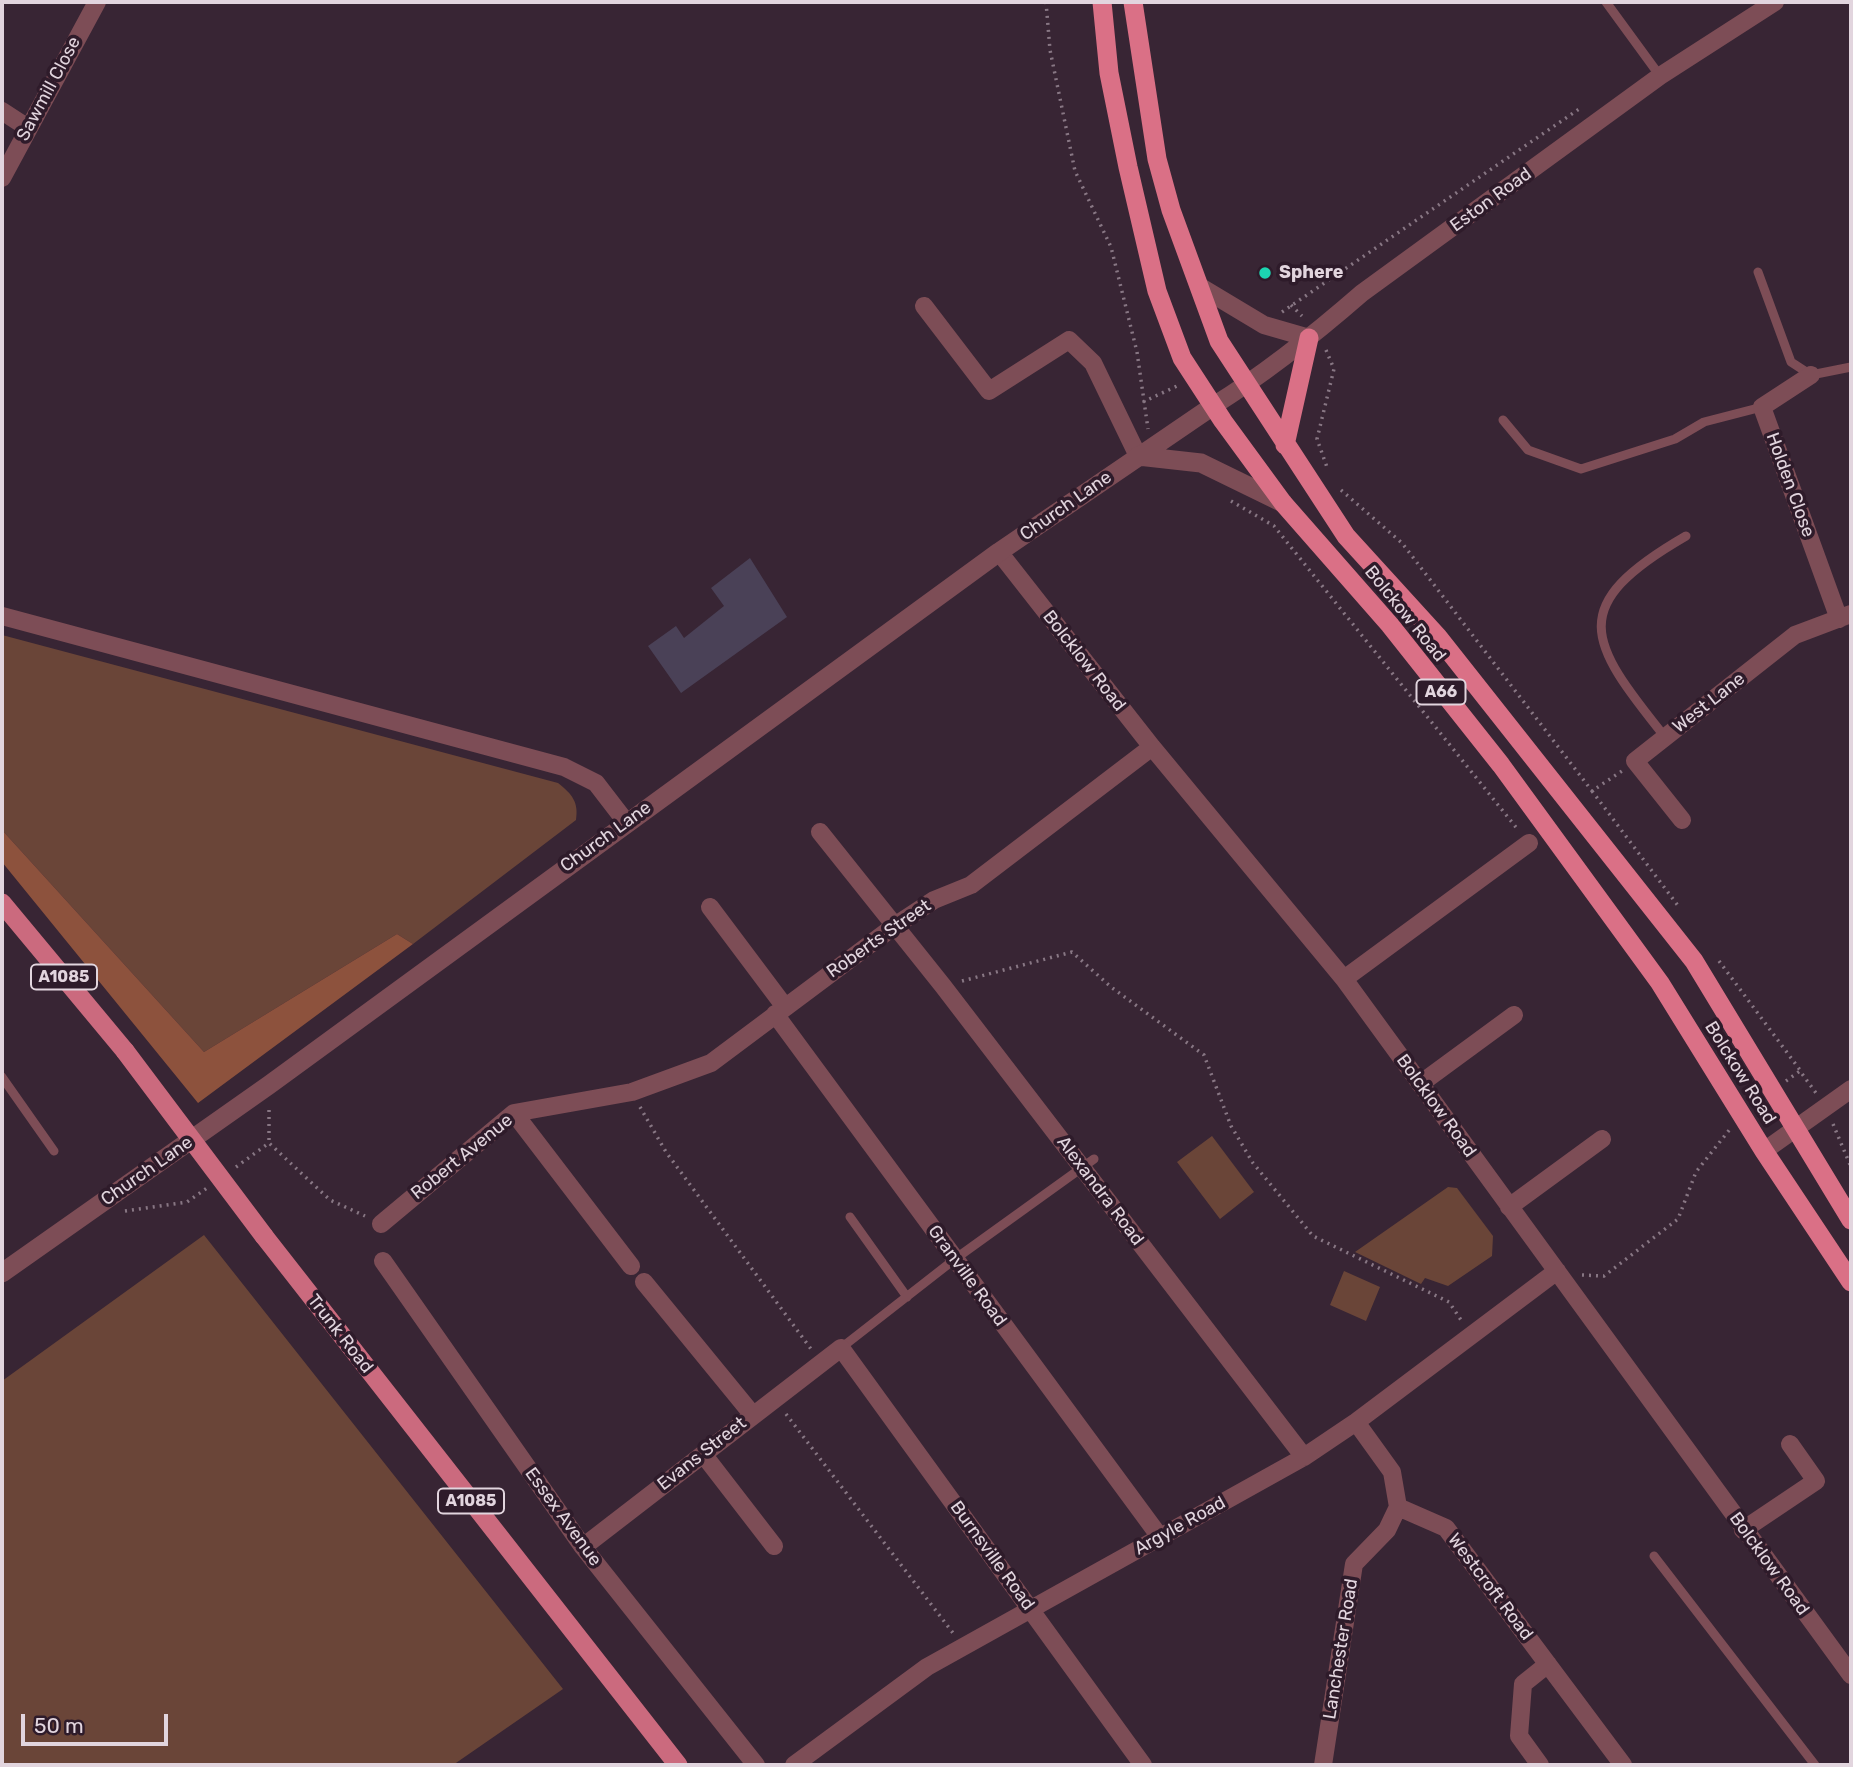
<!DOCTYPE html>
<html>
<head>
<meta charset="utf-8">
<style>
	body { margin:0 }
	#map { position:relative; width:1853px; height:1767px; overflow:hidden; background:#382534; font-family:Rubik,sans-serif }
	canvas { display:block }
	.frame { position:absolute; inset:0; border:4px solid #e2d5de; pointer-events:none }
	.scale { position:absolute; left:21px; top:1714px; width:147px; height:32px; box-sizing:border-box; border:4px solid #e2d5de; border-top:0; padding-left:9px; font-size:21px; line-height:24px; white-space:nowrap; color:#e2d5de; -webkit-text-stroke:5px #2e1b2a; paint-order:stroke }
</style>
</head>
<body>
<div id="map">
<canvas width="1853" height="1767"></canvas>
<div class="frame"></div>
<div class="scale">50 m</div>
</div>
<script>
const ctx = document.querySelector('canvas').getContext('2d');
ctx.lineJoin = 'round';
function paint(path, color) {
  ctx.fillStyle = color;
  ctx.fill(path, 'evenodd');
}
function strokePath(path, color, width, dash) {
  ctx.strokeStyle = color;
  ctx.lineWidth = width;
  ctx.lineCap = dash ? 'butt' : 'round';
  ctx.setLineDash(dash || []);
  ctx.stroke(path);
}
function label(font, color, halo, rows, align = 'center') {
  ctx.font = font + ' Rubik,sans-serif';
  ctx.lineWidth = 7;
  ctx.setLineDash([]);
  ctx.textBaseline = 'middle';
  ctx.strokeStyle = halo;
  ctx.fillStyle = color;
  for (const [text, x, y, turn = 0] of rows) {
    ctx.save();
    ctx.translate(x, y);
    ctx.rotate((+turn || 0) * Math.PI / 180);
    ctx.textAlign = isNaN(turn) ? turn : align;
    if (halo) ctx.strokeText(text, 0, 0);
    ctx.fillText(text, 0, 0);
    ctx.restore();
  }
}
const green = new Path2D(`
	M 2,635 L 558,783 C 572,794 579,802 576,820 L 413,944 L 397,934 L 204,1052 L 2,830 Z
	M 1212,1136 L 1254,1192 L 1220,1219 L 1177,1162 Z
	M 1448,1187 L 1457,1188 L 1493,1236 L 1492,1256 L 1448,1286 L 1425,1278 L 1421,1284 L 1355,1252 Z
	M 204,1235 L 563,1689 L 453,1765 L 2,1765 L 2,1381 Z
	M 1344,1271 L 1380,1287 L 1366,1321 L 1330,1305 Z`);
const forest = new Path2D(`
	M 2,830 L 204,1052 L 397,934 L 413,944 L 198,1103 L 2,862 Z`);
const building = new Path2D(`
	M 750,558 L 787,617 L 681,693 L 648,646 L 676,626 L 684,638 L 724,606 L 711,588 Z`);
const path = new Path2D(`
	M 1046,2 L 1050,50 L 1075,171 L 1111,247 L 1137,352 L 1148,429
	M 1291,305 L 1302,316
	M 1282,312 L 1582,107
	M 1326,350 L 1334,369 L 1317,439 L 1328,470
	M 1143,402 L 1177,386
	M 1341,490 L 1402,543 L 1592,791 L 1622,771
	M 1231,501 L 1274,526 L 1519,831
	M 1592,791 L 1679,907
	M 1719,961 L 1800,1070
	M 962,981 L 1072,952 L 1111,987 L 1204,1055 L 1231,1126 L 1253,1163 L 1313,1236 L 1449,1302 L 1461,1320
	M 1786,1081 L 1800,1071 L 1816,1093
	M 640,1107 L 666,1152 L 811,1349
	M 269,1110 L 269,1143
	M 1833,1124 L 1851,1167
	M 236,1167 L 269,1143 L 330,1200 L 365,1216
	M 125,1211 L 187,1202 L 207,1188
	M 1582,1275 L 1604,1276 L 1678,1219 L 1696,1172 L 1730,1129
	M 786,1414 L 953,1633`);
const service = new Path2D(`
	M 1606,2 L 1660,76
	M 1758,272 L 1791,362 L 1811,375 L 1851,367
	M 1503,420 L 1528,450 L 1581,469 L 1675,439 L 1704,422 L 1762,407
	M 1665,737 C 1588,641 1565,606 1686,536
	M 2,1077 L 54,1151
	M 850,1217 L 907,1297
	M 841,1348 L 955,1259 L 1094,1159
	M 1654,1556 L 1815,1765`);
const minor = new Path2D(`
	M 2,111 L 28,128
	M 2,178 L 97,2
	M 1199,286 L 1264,325 L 1309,338
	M 924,306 L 989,391 L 1069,340 L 1093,363 L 1138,456
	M 1811,375 L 1762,407 L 1839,619
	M 1213,406 C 1266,373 1315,334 1362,293 L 1660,76 L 1775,2
	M 999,552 L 1152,747 L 1344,979 L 1851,1675
	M 2,616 L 564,767 L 596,783 L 626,822
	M 1682,820 L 1635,761 L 1795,635 L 1851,614
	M 820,832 L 943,986 L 1304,1457
	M 710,907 L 785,1007
	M 1344,979 L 1529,843
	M 775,1014 L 1160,1537
	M 1420,1084 L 1514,1015
	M 514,1113 L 631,1266
	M 1764,1151 L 1851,1089
	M 1509,1207 L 1602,1139
	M 381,1224 L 514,1113 L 632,1092 L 711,1063 L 893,927 L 934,900 L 971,885 L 1152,747
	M 383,1261 L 583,1547 L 756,1765
	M 644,1282 L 752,1414
	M 1356,1422 L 1392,1472 L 1398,1507 L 1446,1528 L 1623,1765
	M 703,1454 L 774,1546
	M 1743,1530 L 1816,1481 L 1790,1444
	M 583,1547 L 841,1348 L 1143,1765
	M 794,1765 L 927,1667 L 1304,1457 L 1356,1422 L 1557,1271
	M 1323,1765 L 1354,1564 L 1387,1530 L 1398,1507
	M 1540,1765 L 1519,1736 L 1523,1684 L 1548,1664`);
const tertiary = new Path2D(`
	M 1138,456 L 1201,463 L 1283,503
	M 2,1273 L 269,1085 L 999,552 L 1213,406`);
const primary = new Path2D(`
	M 2,903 L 125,1051
	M 264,1236 L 678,1765`);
const trunk = new Path2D(`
	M 1102,2 L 1109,73 L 1128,167 L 1157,291 L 1182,358 L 1223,421 L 1283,503 L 1390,625 L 1501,765 L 1660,983 L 1764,1151 L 1851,1282
	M 1133,2 L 1157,159 L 1171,210 L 1219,341 L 1346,536 L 1438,637 L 1694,961 L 1851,1220
	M 1285,445 L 1309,338`);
const primaryBridge = new Path2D(`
	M 125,1051 L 264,1236`);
const markers = [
	[1265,273,7,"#1cd5b1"]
];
const shields = [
	[1441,692,49],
	[64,977,66],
	[471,1501,66]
];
const shieldNames = [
	["A66",1441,692],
	["A1085",64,977],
	["A1085",471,1501]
];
const streetNames = [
	["Sawmill Close",49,89,-62],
	["Eston Road",1491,200,-36],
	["Holden Close",1790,485,70],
	["Church Lane",1066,506,-35],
	["Bolckow Road",1405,614,51],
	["Bolcklow Road",1084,661,52],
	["West Lane",1709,703,-38],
	["Church Lane",606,837,-36],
	["Roberts Street",879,939,-35],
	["Bolckow Road",1740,1073,58],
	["Bolcklow Road",1436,1106,54],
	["Robert Avenue",462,1157,-39],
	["Church Lane",147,1171,-35],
	["Alexandra Road",1100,1191,53],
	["Granville Road",967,1276,54],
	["Trunk Road",340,1334,52],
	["Evans Street",702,1454,-38],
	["Essex Avenue",563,1517,54],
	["Argyle Road",1180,1526,-29],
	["Burnsville Road",992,1556,54],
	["Bolcklow Road",1769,1564,54],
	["Westcroft Road",1490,1587,53],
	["Lanchester Road",1341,1649,-81]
];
const poiNames = [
	["Sphere",1279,273]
];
paint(green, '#6a4538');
paint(forest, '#8d523d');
paint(building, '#4a4157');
strokePath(path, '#887784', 3.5, [2, 5]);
strokePath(service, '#7d4d56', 9);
strokePath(minor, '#7d4d56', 18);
strokePath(tertiary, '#7d4d56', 19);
strokePath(primary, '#cb6a7e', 19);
strokePath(trunk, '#da7086', 19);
strokePath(primaryBridge, '#cb6a7e', 19);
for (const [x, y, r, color] of markers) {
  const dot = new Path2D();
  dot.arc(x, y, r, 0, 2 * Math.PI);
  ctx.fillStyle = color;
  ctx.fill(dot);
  strokePath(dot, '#2e1b2a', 2.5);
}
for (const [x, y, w] of shields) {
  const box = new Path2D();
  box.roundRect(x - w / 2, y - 12.5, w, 25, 5);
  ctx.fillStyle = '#2e1b2a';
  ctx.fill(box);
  strokePath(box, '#e2d5de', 2);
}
label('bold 16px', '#e2d5de', null, shieldNames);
label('18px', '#e2d5de', '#2e1b2a', streetNames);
label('bold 18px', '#e2d5de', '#2e1b2a', poiNames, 'left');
</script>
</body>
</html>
